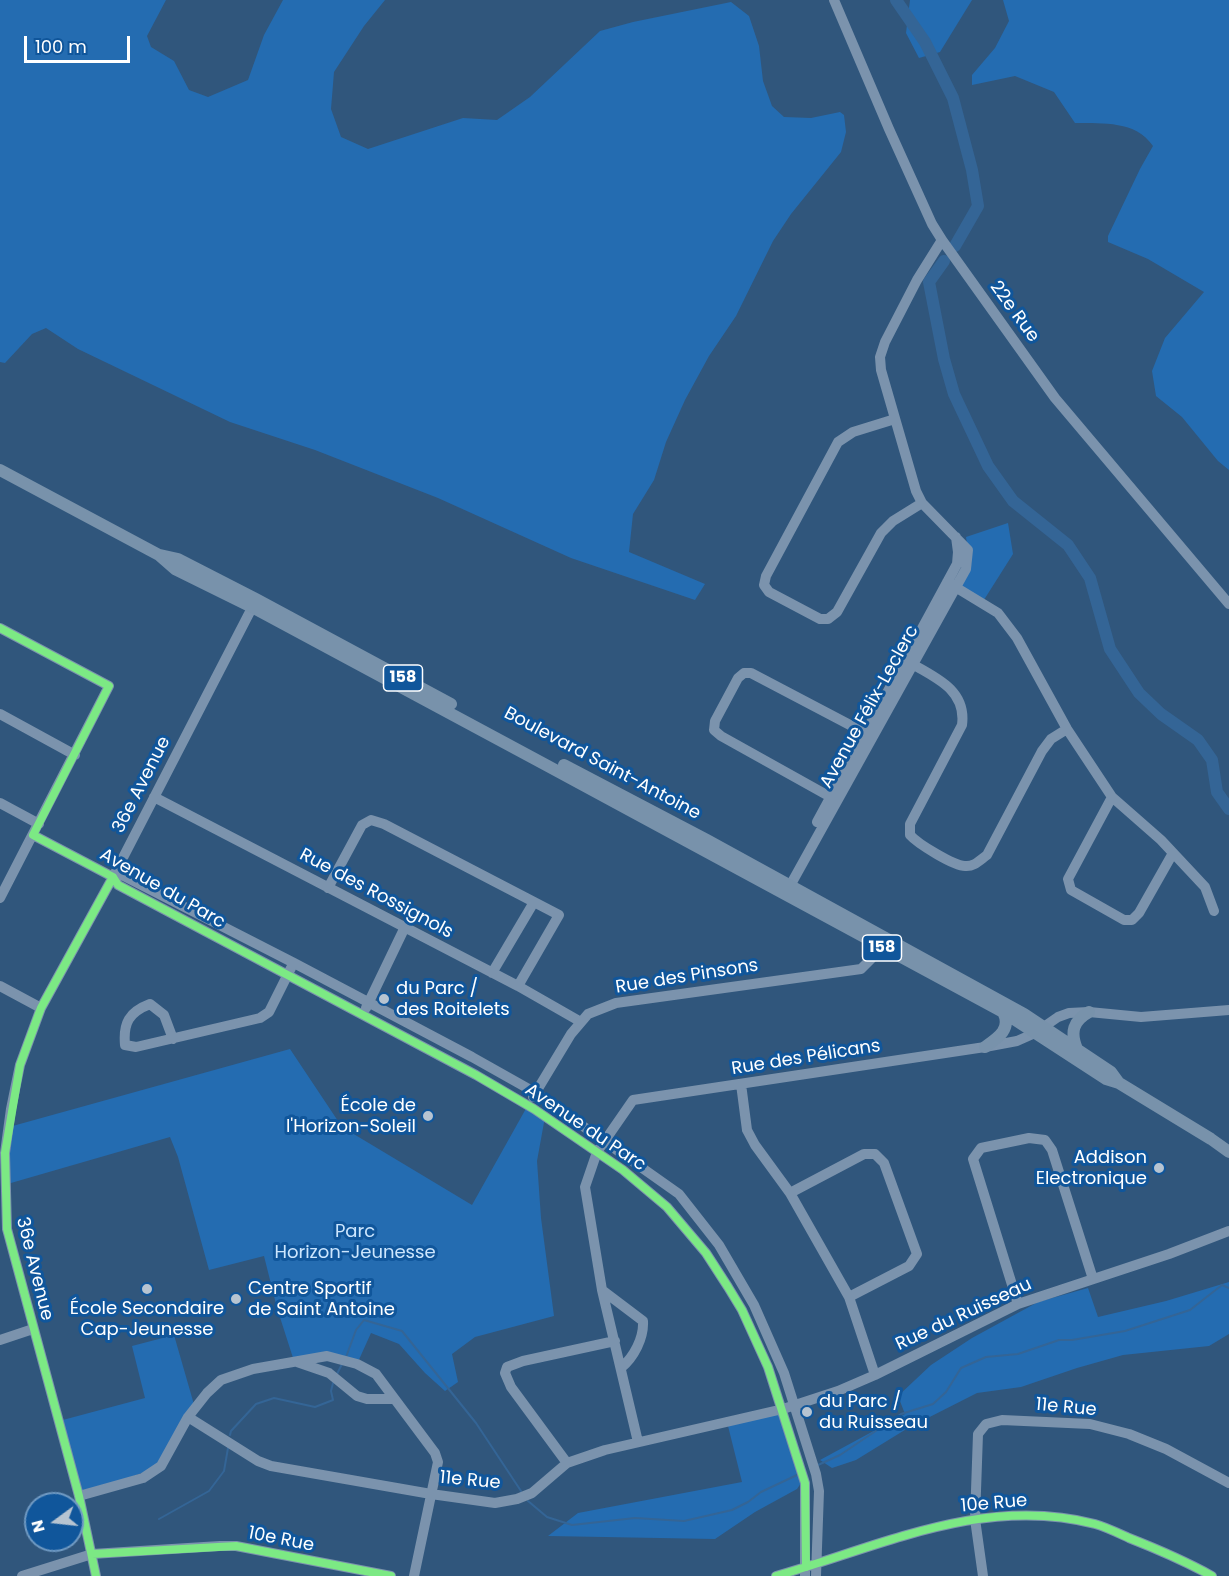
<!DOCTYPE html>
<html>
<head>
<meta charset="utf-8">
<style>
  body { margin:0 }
  #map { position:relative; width:1229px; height:1576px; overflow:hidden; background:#30567c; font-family:Poppins,sans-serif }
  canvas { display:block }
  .north { position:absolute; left:24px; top:1492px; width:60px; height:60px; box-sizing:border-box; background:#10569b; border:2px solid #709ac3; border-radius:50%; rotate:255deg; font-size:16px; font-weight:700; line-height:24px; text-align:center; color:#fff }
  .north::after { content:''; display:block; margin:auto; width:21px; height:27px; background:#b7c4d1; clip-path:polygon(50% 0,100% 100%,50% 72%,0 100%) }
  .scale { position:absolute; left:24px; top:36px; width:106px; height:27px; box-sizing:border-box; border:3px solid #fff; border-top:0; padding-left:8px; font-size:18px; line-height:21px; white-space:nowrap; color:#fff; -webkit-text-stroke:4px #10569b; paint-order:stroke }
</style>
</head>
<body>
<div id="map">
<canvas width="1229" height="1576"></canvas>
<div class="north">N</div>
<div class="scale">100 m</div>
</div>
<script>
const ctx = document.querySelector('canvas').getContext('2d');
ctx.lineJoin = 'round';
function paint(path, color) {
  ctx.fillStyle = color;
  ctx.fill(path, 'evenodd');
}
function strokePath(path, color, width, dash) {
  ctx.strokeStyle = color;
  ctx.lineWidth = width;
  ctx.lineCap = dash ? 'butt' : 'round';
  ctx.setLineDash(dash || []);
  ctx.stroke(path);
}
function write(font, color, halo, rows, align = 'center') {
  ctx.font = font + ' Poppins,sans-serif';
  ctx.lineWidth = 6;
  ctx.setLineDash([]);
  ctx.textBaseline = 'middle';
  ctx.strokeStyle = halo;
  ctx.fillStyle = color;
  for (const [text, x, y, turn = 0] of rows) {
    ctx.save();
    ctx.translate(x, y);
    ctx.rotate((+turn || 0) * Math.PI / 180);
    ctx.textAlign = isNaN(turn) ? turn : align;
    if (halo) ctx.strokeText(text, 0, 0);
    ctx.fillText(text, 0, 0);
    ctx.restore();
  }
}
paint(new Path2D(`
  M0 0H166L147 36 151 47 174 61 189 90 208 97 248 80 264 35 283 0H385L364 26 334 72 331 109 341 137 368 149 463 118 497 120 530 97 600 31 633 22 731 2 749 16 759 46 763 81 772 106 784 117 811 118 840 112 844 115 846 132 841 152 791 214 773 241 736 316 709 356 685 400 666 442 654 480 633 514 629 552 705 584 695 600 571 558 438 498 315 450 230 422 78 349 46 328 32 334 5 363 0 362Z
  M910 0H972L940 52 919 58 906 33Z
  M1003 0H1229V470L1218 461 1182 417 1156 396 1152 371 1165 338 1204 292 1148 259 1108 242V236L1140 169 1153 146C1135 120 1104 124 1075 123L1054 92 1015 76 972 85V75L995 48 1009 21Z
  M1008 523 1013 554 982 603 956 587 968 550 966 537Z
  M290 1049 342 1127 472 1205 528 1105 545 1117 537 1161 541 1218 554 1316 475 1337 452 1354 458 1382 445 1391 425 1373 399 1344 371 1333 357 1364 327 1356 294 1361 277 1308 264 1256 209 1270 178 1157 170 1137 4 1185 9 1127Z
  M1229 1282V1334L1209 1346 1123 1355 1077 1368 1021 1387 977 1393 908 1428 856 1460 832 1468 820 1460 905 1414 898 1396 931 1365 972 1338 1038 1302 1088 1288 1098 1317 1166 1301Z
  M174 1335 195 1408 161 1466 79 1496 59 1421 145 1398 132 1346Z
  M783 1409 801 1483 797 1489 755 1512 715 1539 548 1536 578 1513 742 1482 727 1422Z`), '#246cb1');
strokePath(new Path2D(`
  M346 1357 356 1330 364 1320 402 1331 476 1423 521 1491
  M337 1374 342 1364
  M230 1435 231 1431 256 1404 274 1398 315 1407 333 1400 331 1391 333 1383
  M818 1465 840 1455 901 1414 933 1404 946 1392 961 1368 986 1357 1018 1354 1059 1340H1072L1125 1331 1190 1310 1222 1285 1229 1288
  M528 1501 547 1517 572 1525 635 1518 684 1521 732 1510 748 1502 761 1492 797 1475
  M159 1519 209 1491 224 1471 228 1448`), '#346596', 2);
strokePath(new Path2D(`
  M896 0 925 42 953 98 972 170 978 206 955 246
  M944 261 929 282 944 359 954 394 988 466 1013 501 1068 545 1090 578 1110 649 1139 693 1161 714 1198 740 1212 760 1217 792 1229 809`), '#346596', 12);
strokePath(new Path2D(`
  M834 0 889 129 932 224 942 240 1055 398 1229 604
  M895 419 853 432 838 442 766 576 764 585 769 592 820 619H828L837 612 881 533 893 521 922 503
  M947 582 998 613 1017 638 1067 729 1112 797 1161 840 1205 887 1214 911
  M0 628 109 686 0 898
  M905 660C932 676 967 688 962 725L910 824V835C918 844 954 866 965 866 974 867 980 860 987 855L1042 751 1051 739 1067 729
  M0 714 75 755
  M154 797 518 986 581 1022
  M1112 797 1068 879 1071 890 1124 920H1132L1139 913 1173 853
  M834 799 721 736 714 730 715 721 738 678 744 673H751L869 735
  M0 803 39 824
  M817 822 957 564 958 552 956 537
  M33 835 113 877 118 885 476 1075 534 1109 623 1170 667 1207 706 1253 728 1287 742 1310 768 1367 805 1483V1576
  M113 877 122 875 294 963 472 1057 536 1093 679 1194 719 1245 754 1305 784 1373 816 1474 819 1491 816 1576
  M328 888 362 825 371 820 384 824 559 915 518 986
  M786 893 966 569 968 550 922 503 916 491 881 370 880 357 885 342 917 280 942 240
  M492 973 534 902
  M0 986 41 1008
  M366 1008 405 927
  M173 1039 164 1015 150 1004C129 1012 123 1023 125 1045L136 1047 260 1018 269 1012 291 968
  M741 1084 747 1130 755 1145 790 1193 849 1297 875 1375
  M533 1097 571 1034 588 1014 616 1003 861 969 871 959 882 939
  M790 1193 864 1154H875L884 1163 917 1254 909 1266 849 1297
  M602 1290 643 1321C644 1338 634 1357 621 1368
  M1018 1304 973 1159 981 1148 1029 1138 1045 1140 1052 1150 1093 1279
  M0 1340 33 1329
  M297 1362 329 1373 357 1396 367 1399H393
  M188 1417 258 1461 271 1466 431 1494 495 1503 517 1499 532 1493 567 1463 605 1450 783 1409 838 1391 875 1375 1018 1304 1169 1254 1229 1231
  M638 1442 602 1290 585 1187 597 1152 633 1100 985 1047 1017 1041 1035 1033 1058 1017 1069 1013 1089 1012 1141 1017 1229 1010
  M567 1463 511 1387 505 1373 507 1367 523 1361 615 1341
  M79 1496 143 1478 161 1466 188 1417 207 1393 221 1380 253 1369 327 1356 357 1364 376 1374 435 1453 438 1462 414 1576
  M22 1576 92 1554 220 1546H236L391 1576
  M96 1576 79 1496 7 1229 5 1153 11 1109 20 1065 41 1008 113 877 255 602
  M776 1576C881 1546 984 1495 1095 1524 1106 1527 1118 1533 1129 1538 1157 1549 1185 1561 1212 1576
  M983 1576 975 1519 978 1434 986 1424 1002 1420 1090 1424 1129 1434 1166 1449 1229 1483`), '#7b93ad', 10);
strokePath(new Path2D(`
  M0 470 159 555 175 569 252 607 546 765 1003 1012 1106 1079 1119 1083 1211 1139 1229 1152
  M160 555 178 559 256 599 451 704
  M564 765 707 840 1024 1014 1111 1072 1119 1083
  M985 1047C998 1038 1012 1029 1003 1012
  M1077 1049C1070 1032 1073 1021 1089 1012`), '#7892ab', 12);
strokePath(new Path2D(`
  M0 628 109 686 33 835 113 877 118 885 476 1075 534 1109 623 1170 667 1207 706 1253 728 1287 742 1310 768 1367 805 1483 806 1567
  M92 1554 236 1546 391 1576
  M96 1576 79 1496 7 1229 5 1153 20 1065 41 1008 113 877
  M776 1576C881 1546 984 1495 1095 1524 1106 1527 1118 1533 1129 1538 1157 1549 1185 1561 1212 1576`), '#7ce984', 8);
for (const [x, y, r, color] of [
  [384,999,6,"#b7c4d1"],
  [428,1116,6,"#b7c4d1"],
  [1159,1168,6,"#b7c4d1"],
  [147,1289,6,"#b7c4d1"],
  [236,1299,6,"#b7c4d1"],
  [807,1412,6,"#b7c4d1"]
]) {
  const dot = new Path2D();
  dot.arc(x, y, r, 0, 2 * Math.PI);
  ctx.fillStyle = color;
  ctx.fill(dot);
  strokePath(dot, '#10569b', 2);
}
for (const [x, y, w] of [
  [403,678,39],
  [882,948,39]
]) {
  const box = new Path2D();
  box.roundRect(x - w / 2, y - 13, w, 26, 4.5);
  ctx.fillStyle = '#10569b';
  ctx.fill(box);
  strokePath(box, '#fff', 1.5);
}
write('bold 16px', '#fff', null, [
  ["158",403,678],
  ["158",882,948]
]);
write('18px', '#fff', '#10569b', [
  ["22e Rue",1014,312,54],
  ["Avenue Félix-Leclerc",870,707,-61],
  ["Boulevard Saint-Antoine",602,764,28],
  ["36e Avenue",142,785,-63],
  ["Avenue du Parc",162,889,30],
  ["Rue des Rossignols",376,894,28],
  ["Rue des Pinsons",687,977,-9],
  ["Rue des Pélicans",806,1058,-9],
  ["Avenue du Parc",585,1128,34],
  ["36e Avenue",34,1269,76],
  ["Rue du Ruisseau",964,1315,-25],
  ["11e Rue",1066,1408,5],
  ["11e Rue",470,1481,5],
  ["10e Rue",994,1504,-5],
  ["10e Rue",281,1540,11]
]);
write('18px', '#fff', '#10569b', [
  ["du Parc /",396,989],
  ["des Roitelets",396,1010],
  ["École de",416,1106,"right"],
  ["l'Horizon-Soleil",416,1127,"right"],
  ["Addison",1147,1158,"right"],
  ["Electronique",1147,1179,"right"],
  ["Centre Sportif",248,1289],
  ["de Saint Antoine",248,1310],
  ["École Secondaire",147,1309,"center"],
  ["Cap-Jeunesse",147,1330,"center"],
  ["du Parc /",819,1402],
  ["du Ruisseau",819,1423]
], 'left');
write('18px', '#cce6fe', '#10569b', [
  ["Parc",355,1232],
  ["Horizon-Jeunesse",355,1253]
]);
</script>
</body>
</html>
